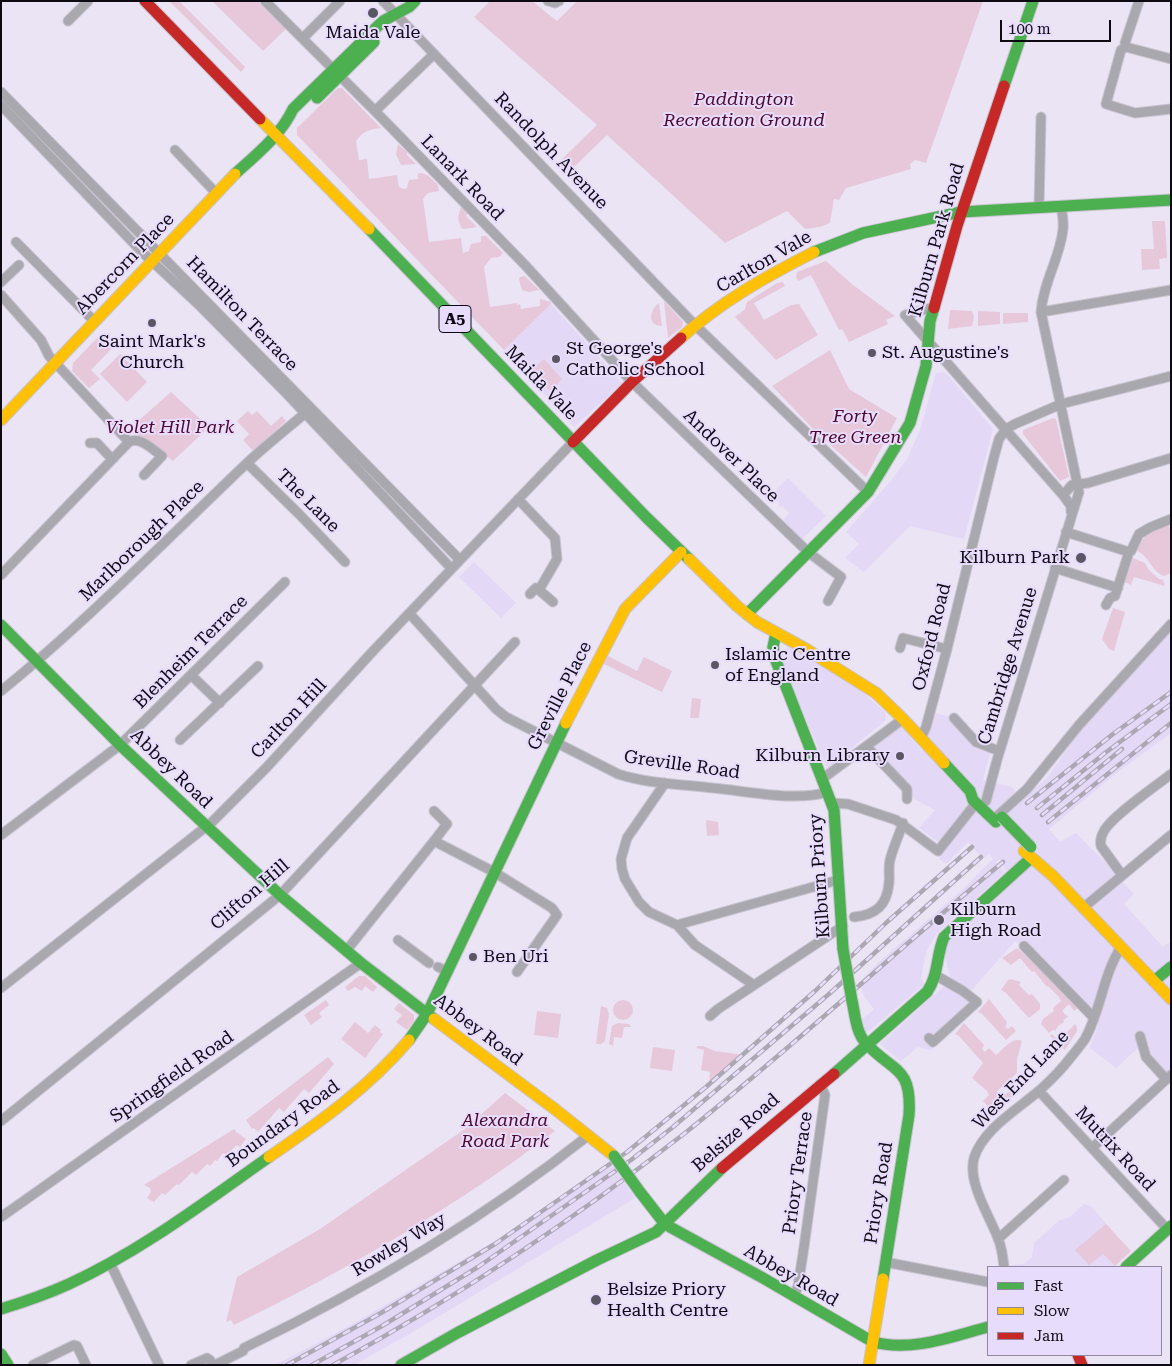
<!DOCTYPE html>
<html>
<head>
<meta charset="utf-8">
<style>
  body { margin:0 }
  #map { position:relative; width:1172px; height:1366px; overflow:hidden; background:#eae4f5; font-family:"Roboto Serif",serif }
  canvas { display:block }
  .frame { position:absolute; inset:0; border:2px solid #0e0a14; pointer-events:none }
  .legend { position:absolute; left:987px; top:1266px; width:175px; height:90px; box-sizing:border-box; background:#e8dcfd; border:1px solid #9188a0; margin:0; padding:6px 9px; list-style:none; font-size:15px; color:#0e0a14 }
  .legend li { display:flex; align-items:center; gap:10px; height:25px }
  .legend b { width:25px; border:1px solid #9188a0 }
  .scale { position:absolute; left:1000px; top:20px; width:111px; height:22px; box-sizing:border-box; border:2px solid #0e0a14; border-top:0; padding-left:6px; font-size:15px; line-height:18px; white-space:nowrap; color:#0e0a14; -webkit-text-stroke:4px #e8dcfd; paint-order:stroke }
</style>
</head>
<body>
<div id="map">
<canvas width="1172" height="1366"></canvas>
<div class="frame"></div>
<ul class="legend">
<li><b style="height:6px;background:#4caf50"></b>Fast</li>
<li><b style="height:6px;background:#ffc107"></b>Slow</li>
<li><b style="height:6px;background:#c62828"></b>Jam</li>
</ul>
<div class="scale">100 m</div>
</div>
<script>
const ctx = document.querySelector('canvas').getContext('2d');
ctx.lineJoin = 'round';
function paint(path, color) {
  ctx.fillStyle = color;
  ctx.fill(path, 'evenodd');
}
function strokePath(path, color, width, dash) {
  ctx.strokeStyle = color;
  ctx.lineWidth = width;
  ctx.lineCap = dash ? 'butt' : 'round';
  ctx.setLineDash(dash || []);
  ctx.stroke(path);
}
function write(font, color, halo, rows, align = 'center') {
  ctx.font = font + ' "Roboto Serif",serif';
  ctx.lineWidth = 4;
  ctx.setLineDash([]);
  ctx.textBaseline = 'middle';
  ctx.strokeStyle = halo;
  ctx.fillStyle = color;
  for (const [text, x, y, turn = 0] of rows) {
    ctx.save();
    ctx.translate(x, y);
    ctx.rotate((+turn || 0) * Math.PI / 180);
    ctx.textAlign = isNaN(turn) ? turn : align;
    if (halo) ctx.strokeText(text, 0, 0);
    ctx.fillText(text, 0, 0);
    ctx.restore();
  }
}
paint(new Path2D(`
  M551 304 622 383 574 427 504 350Z
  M943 372 948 375 993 429 964 539 910 526 864 572 845 558 859 544 846 532 890 482 907 459 920 430 936 373Z
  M788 478 826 516 802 539 783 520 789 513 782 506 780 507 778 505 779 503 771 495Z
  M474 562 516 603 501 618 459 577Z
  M1171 626V733L1118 772 1049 829 1060 842 1076 833 1109 866 1134 894 1124 904 1163 947 1171 941V1077L1165 1071 1162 1073 1138 1048 1116 1068 1090 1048 1098 1025 1015 941 970 992 981 1002 931 1050 918 1047 901 1061 880 1044 951 980 946 962 945 946 946 940 1010 880 1000 859 996 862 1005 872 937 933 927 950 923 966 921 979 924 984 868 1032H865L861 1020 874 1009 864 996 859 983 878 963 961 891 993 859 989 854 983 859 968 842 946 864 939 859 947 848 919 828 935 810 916 800 871 749 900 725 923 752 933 713 952 717 991 749 983 780 1012 787 1021 800 1048 777 1090 716Z
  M788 647 821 663 851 682 886 713 885 721 827 768 778 656Z
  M610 1162 635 1198 411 1333 354 1365H275L353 1324 491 1243 536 1215Z
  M1084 1204 1091 1206 1119 1239 1103 1254 1115 1266 1114 1267H1011V1265L1024 1264 1032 1257 1034 1243 1060 1220 1070 1217Z`), '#e3d8f6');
paint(new Path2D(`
  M169 1H179L245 67 241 72Z
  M212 1H257L286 29 263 51Z
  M490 1H532L557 21 577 1H983L926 163 915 160 910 164 911 169 846 188 839 200 834 199 830 223C822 227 814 228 805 229L787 211 725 243 607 135 572 169 562 159 597 125 474 17Z
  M338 88H342L381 128C370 129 363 131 356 141L359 160 367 159 369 179 397 175 399 187 404 189 407 188 409 180 418 179V173C427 172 433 180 438 185L439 191 428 193 423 199 429 242 461 238 463 253 469 251 471 244 481 242V236H486L503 253 499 257 491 258 484 267 490 307 517 303V305L520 304 521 309 540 306V299L551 302V304L504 350 297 135V128Z
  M398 144 407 152V155L416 164 401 165 396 154Z
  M461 206 468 212 466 216 477 227 465 229 461 228 458 218Z
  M1152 221H1165L1167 258 1159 259 1160 269 1142 270 1141 249H1154Z
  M826 261 853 285 895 316 886 320 888 324 849 342 842 329 839 330 811 275 798 281 796 277 797 272Z
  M525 276 539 290 529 292 522 290 519 279 520 277Z
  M783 282 785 286 754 303 764 320 791 305 799 304 818 335 776 360 735 317 745 309 747 302 777 283Z
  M664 301 683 322 682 327 668 338Z
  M659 303 662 326C647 326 649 310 659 303Z
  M950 310 972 311 974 317 972 326 948 329Z
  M978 311 1000 312V324L978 326Z
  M1003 313H1028V322L1003 324Z
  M101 334 113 347 91 370 100 379 89 388 72 371 73 363Z
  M830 350 849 389 897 418 866 477 817 433 772 386Z
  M120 354 147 382 127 402 100 374Z
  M544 359 562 379 550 391 531 371Z
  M171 392 209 427 173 461 128 430Z
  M248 411 252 415 257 411 271 426 282 416 286 421 253 451 243 440 249 434 237 421Z
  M1053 418 1056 419 1069 477 1060 481 1023 434V430Z
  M1167 524 1168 527 1171 526V573L1164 576C1152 572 1149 556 1137 551 1144 533 1151 532 1167 524Z
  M1133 558 1145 563 1149 570 1159 579 1163 580 1165 586 1134 577 1131 585 1125 582Z
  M1113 608 1125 612 1114 651 1109 649 1102 639Z
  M608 656 637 671 644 657 672 671 662 692 604 664Z
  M692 698 701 699 699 718H690Z
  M706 820 718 822 719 835 707 836Z
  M1017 948 1080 1003 1079 1007 1074 1011 1069 1004 1062 1011 1068 1017 1063 1020 1064 1022 1060 1025H1059L1055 1031 1053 1030 1049 1033 1041 1024 1043 1019 1054 1011 1053 1008 1061 1001 1059 997 1048 986 1047 987 1034 971 1032 972 1020 958 1011 965 1002 958Z
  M359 976H365L377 987 373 992 365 986 362 991 355 987 348 991 345 987Z
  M1011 979 1021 982 1019 985 1029 995 1032 994 1040 1004V1009L1029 1018 1005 992 1001 990 1008 980Z
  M989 999 1007 1022 1005 1027 1008 1029 1012 1026 1016 1031 1006 1040 982 1014 978 1012Z
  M326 1000 329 1005 319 1013 322 1017 311 1025 304 1015Z
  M613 1010a10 10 0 1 1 20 0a10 10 0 1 1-20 0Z
  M399 1003 414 1015V1021L407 1030 396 1022 402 1015 394 1009Z
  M601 1006 607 1008 609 1014 605 1041 601 1044H596Z
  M537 1011 561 1014 558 1038 534 1035Z
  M355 1022 368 1033 375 1025 381 1030 380 1032 383 1034 365 1058 341 1039Z
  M618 1023 629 1024 631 1027H624L622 1038 614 1037 613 1046 609 1044 612 1026Z
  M964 1023 984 1045 982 1049 985 1052 989 1048 996 1055C1004 1049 1012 1036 1022 1041L1017 1059V1073L997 1091 1002 1098 1016 1085 1020 1089 994 1113 983 1101 989 1095 987 1091 972 1078 983 1063 959 1036 955 1034Z
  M1075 1024 1077 1027V1031L1065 1050 1050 1036 1052 1034 1057 1039 1060 1037 1061 1038Z
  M698 1046H703L715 1051 738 1054 740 1057 709 1086 710 1072 701 1070 704 1050 696 1048Z
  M653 1047 675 1050 672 1071 650 1068Z
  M328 1057 334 1064 309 1093 304 1089 284 1112 279 1108 258 1132 254 1128 252 1129 246 1120Z
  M505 1093 555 1131C456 1207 346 1270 234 1325L231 1320 226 1322 237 1277 320 1229 465 1129Z
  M234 1129 236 1132 246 1139 240 1147 237 1145 226 1155 223 1153 217 1161 215 1160 210 1166 207 1164 196 1175 192 1172 179 1185 177 1184 165 1195 162 1193 154 1202 147 1198 151 1192 150 1188 144 1185Z
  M1106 1224 1131 1251 1115 1266 1103 1254 1089 1265 1075 1250Z`), '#e6c8da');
const street = new Path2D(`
  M265 1 375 111 525 265 632 382 808 552 841 577 828 601
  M383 1 695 325 868 492
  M548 1 555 3 559 1
  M1139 1 1125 43 1126 47 1121 50 1106 104 1135 113 1171 109
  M68 21 88 1
  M303 38 340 1
  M1126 47 1171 59
  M1 92 460 560
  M1 105 143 253 199 305 285 392 451 568
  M375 111 434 54
  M175 150 216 193
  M1039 207 1041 117
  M16 242 94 321
  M1 282 19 265
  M1 295 41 340 49 356 129 442
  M934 307 905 315 1063 495 1071 506V512
  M1041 312 1171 290
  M90 443H97L112 459
  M247 463 299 514 345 562
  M1063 495 1072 485 1088 483 1171 458
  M518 499 555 538 557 559 539 590 536 588 530 594
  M1066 532 1129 552 1115 596 1110 598 1106 605
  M1129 552 1131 551 1139 534 1151 527 1171 519
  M1055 568 1118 588
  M1 575 129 442C140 436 153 450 162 456L144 475
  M539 590 553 602
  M410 614 496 709 506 717 618 774C648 784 682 784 713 788 747 791 795 802 827 792
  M900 648 903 638 947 649
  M191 675 220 703
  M1 691C87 621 165 541 246 464 266 445 288 428 309 410
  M954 718 976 742 999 751
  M921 738 926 727 947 649 994 457 999 439 1006 429 1015 424 1061 404 1171 376
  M180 740 258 666
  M867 747 907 789V799
  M822 779 903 719
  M665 783 627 838 621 859 622 869 625 879 639 902 649 912 677 925 695 945 754 985
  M986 801 997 760 1079 492 1041 312C1043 283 1060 258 1063 229 1064 222 1062 213 1061 206
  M832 803 848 804 896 820 938 851 976 803
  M434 811 447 824 434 841 494 872 552 908 557 915 517 972
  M995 818 1027 789 1079 725 1171 624
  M1 835 120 745 285 582
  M1122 875 1101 846C1100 841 1101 836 1104 831 1112 816 1156 786 1171 774
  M1083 908 1171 835
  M854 917C876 915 887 905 889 883 890 876 888 868 890 860 893 848 899 835 903 823
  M677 925 838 880
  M398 940 429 963
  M1024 946 1094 1018
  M346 951 434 841
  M438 967 447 971
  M1 988 212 822 267 767 374 650 573 442
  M710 1016 718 1009 843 926
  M1140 1036 1146 1057 1166 1079
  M929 1038 933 1042 977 1002 963 991 937 976
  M1039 1091 1167 1229
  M1 1121 280 895 515 642
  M1092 1148 1171 1075
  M1 1217 361 963
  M998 1239 1064 1180
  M885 1262 988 1282
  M110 1263 159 1365
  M1004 1267C1003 1258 1002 1249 999 1241 991 1218 967 1183 974 1158 983 1129 1018 1109 1040 1090 1051 1080 1062 1069 1071 1057 1076 1051 1081 1045 1085 1039 1101 1010 1103 975 1121 947
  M794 1297 798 1286 804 1247 825 1095 820 1084
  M33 1365 74 1345 77 1346 86 1365
  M191 1365 207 1358 210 1360 212 1365
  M215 1365 243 1351 244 1348C366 1289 483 1219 589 1135`);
const fast = new Path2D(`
  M1004 86 1033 1
  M317 98 374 42
  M235 174C256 155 281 135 293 109L383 21 409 7 415 1
  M369 229 646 517 689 559
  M814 252 863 233 961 212 1171 200
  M747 614 868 492 910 423 926 366 930 321 934 308
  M1 625 120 745 280 895 361 963 434 1019
  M776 633 773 647 776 661 834 810 843 949
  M944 763 970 791 973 800 996 822
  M1154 981 1171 967
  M852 1001C855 1014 856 1032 865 1042 892 1073 912 1064 909 1115L883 1279
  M409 1040 427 1014 566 723
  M834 1074 927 992C939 975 936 955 944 937L1031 858
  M640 1192 661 1219 670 1227 763 1278 873 1342C912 1352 950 1337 988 1327
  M1126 1267 1171 1226
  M1 1309C24 1302 47 1294 69 1284 141 1251 205 1202 269 1157
  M1 1354 8 1365
  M401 1365 457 1333 597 1260 656 1232 722 1168`);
const slow = new Path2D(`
  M260 119 369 229
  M681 338C720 302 767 276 814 252
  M1 420 235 174
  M689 559 737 606 757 622 806 649 876 693 903 719 944 763
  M566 723 625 609 681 552
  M1024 851 1053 876 1171 999
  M434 1019 556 1110 614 1156
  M269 1157C320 1122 369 1087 409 1040
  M869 1365 883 1279`);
const jam = new Path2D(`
  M145 1 260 119
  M934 308 957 226 1004 86
  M573 442 632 382 681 338
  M722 1168 834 1074
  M1078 1355 1082 1365`);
strokePath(street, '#c8c3cf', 11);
strokePath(fast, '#c8c3cf', 13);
strokePath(slow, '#c8c3cf', 13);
strokePath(jam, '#c8c3cf', 13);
strokePath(street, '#a9a8af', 9);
strokePath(fast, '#4caf50', 11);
strokePath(slow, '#ffc107', 11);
strokePath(jam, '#c62828', 11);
const rail = new Path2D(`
  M1027 803 1113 734 1171 692
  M1037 808 1105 753 1171 704
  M1042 815 1122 749
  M1048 822 1171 723
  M287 1365 381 1313 495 1244 627 1152 706 1087 815 991 887 922 972 847
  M312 1365 382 1326 478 1267 631 1160 673 1127 829 994 981 857
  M333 1365C456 1298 575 1219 685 1133 794 1046 896 951 1003 862`);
strokePath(rail, '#aba8b3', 4.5);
strokePath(rail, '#e8dcfd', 2.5, [8]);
const fastBridge = new Path2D(`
  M1002 817 1031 847
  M843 949 852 1001
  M614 1156 640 1192`);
strokePath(fastBridge, '#c8c3cf', 13, []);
strokePath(fastBridge, '#4caf50', 11);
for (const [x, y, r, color] of [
  [373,13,6,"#5b5663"],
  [152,323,5,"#5b5663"],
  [872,353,5,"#5b5663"],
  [556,359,5,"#5b5663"],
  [1081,558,6,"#5b5663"],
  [715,665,5,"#5b5663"],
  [900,756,5,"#5b5663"],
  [939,920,6,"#5b5663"],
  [473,957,5,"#5b5663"],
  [596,1300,6,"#5b5663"]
]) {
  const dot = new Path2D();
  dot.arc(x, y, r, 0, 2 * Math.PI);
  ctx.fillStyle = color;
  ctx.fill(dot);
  strokePath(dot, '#e8dcfd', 2);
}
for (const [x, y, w] of [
  [455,319,32]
]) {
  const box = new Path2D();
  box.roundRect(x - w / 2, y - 13.5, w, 27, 4);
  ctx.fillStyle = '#e8dcfd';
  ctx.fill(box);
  strokePath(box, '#0e0a14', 1);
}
write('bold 16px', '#0e0a14', null, [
  ["A5",455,319]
]);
write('18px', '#0e0a14', '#e8dcfd', [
  ["Maida Vale",373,33,"center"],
  ["Saint Mark's",152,342,"center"],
  ["Church",152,363,"center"],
  ["St George's",566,349],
  ["Catholic School",566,370],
  ["St. Augustine's",882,353],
  ["Kilburn Park",1070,558,"right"],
  ["Islamic Centre",725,655],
  ["of England",725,676],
  ["Kilburn Library",890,756,"right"],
  ["Kilburn",950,910],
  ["High Road",950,931],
  ["Ben Uri",483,957],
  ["Belsize Priory",607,1290],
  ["Health Centre",607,1311]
], 'left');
write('italic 18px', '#4c082c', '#e8dcfd', [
  ["Paddington",744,100],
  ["Recreation Ground",744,121],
  ["Forty",855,417],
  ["Tree Green",855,438],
  ["Violet Hill Park",170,428],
  ["Alexandra",505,1121],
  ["Road Park",505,1142]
]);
write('18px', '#0e0a14', '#e8dcfd', [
  ["Randolph Avenue",551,151,46],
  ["Lanark Road",462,178,46],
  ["Kilburn Park Road",937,240,-74],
  ["Carlton Vale",764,262,-30],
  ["Abercorn Place",125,264,-46],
  ["Hamilton Terrace",242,314,46],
  ["Maida Vale",541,383,46],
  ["Andover Place",731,456,44],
  ["The Lane",308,501,45],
  ["Marlborough Place",142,541,-44],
  ["Oxford Road",932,637,-76],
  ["Blenheim Terrace",191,652,-45],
  ["Cambridge Avenue",1008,666,-73],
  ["Greville Place",560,696,-63],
  ["Carlton Hill",289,719,-47],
  ["Greville Road",682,765,8],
  ["Abbey Road",171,769,44],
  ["Kilburn Priory",820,876,-94],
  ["Clifton Hill",250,895,-41],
  ["Abbey Road",478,1030,37],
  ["Springfield Road",172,1077,-35],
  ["West End Lane",1021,1080,-46],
  ["Boundary Road",283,1124,-36],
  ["Belsize Road",736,1133,-41],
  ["Mutrix Road",1115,1149,47],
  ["Priory Terrace",798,1173,-82],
  ["Priory Road",879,1193,-81],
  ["Rowley Way",399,1245,-31],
  ["Abbey Road",791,1276,30]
]);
</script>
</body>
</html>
